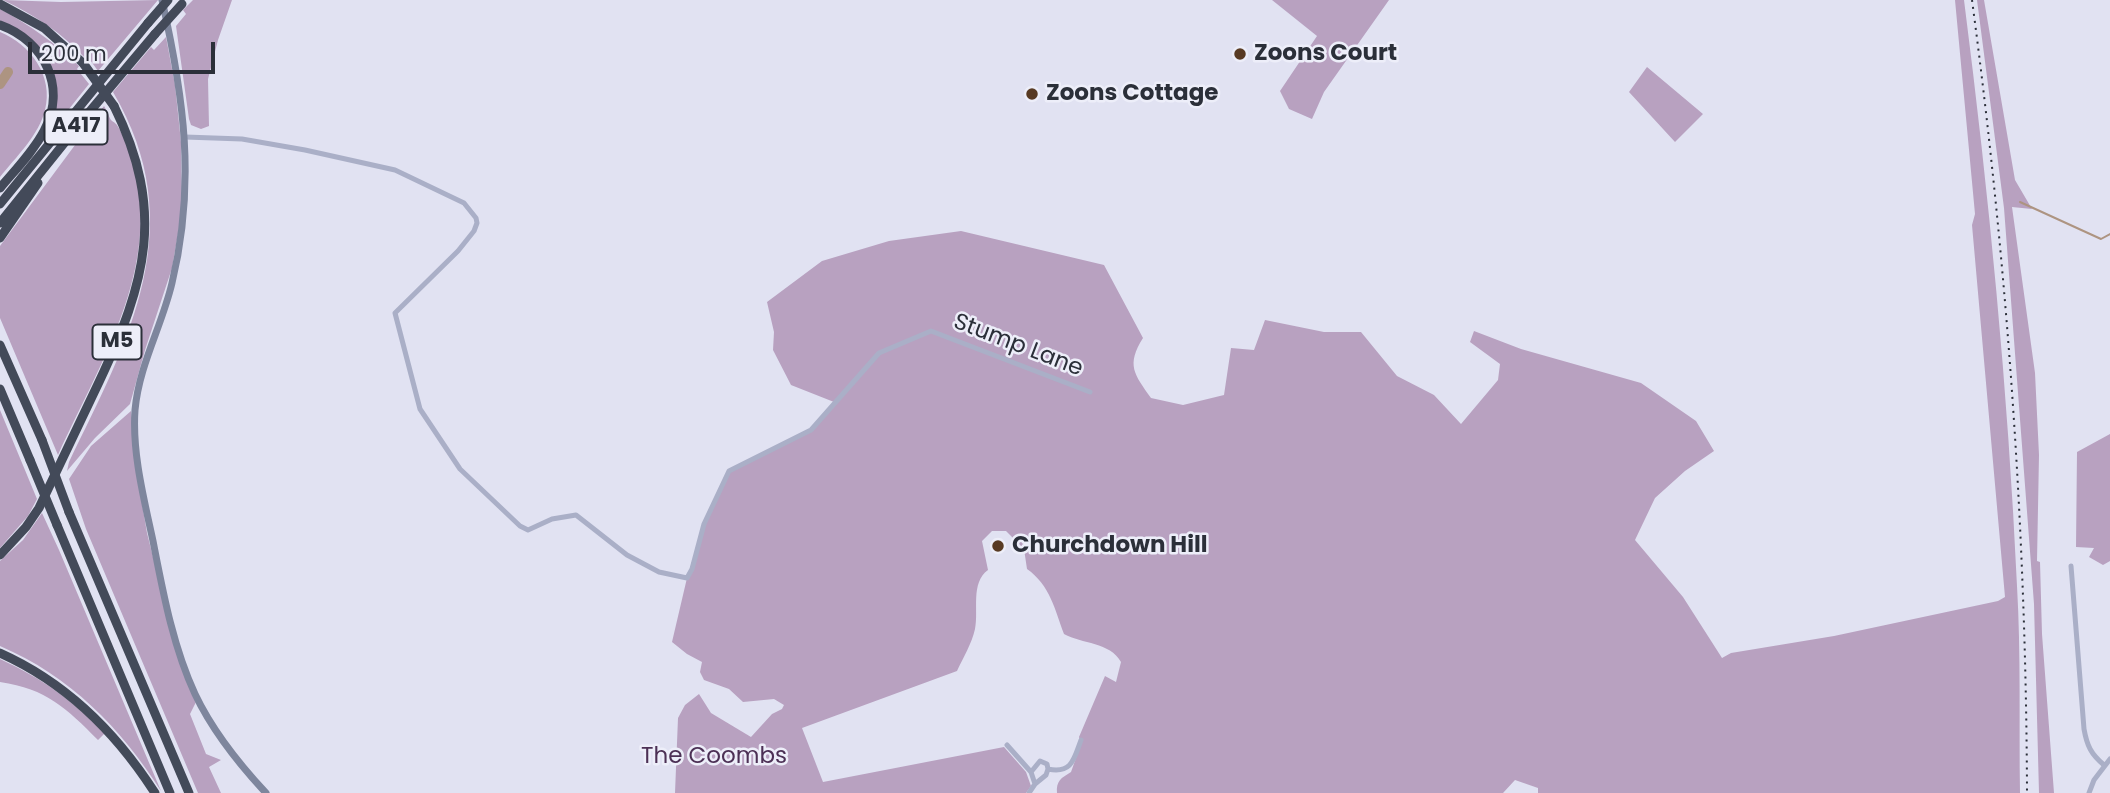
<!DOCTYPE html>
<html>
<head>
<meta charset="utf-8">
<style>
  body { margin:0 }
  #map { position:relative; width:2110px; height:793px; overflow:hidden; background:#e1e2f2; font-family:Poppins,sans-serif }
  canvas { display:block }
  .scale { position:absolute; left:28px; top:42px; width:187px; height:32px; box-sizing:border-box; border:4px solid #2b2f39; border-top:0; padding-left:9px; font-size:21px; line-height:24px; white-space:nowrap; color:#2b2f39; -webkit-text-stroke:5px #edeef9; paint-order:stroke }
</style>
</head>
<body>
<div id="map">
<canvas width="2110" height="793"></canvas>
<div class="scale">200 m</div>
</div>
<script>
const ctx = document.querySelector('canvas').getContext('2d');
ctx.lineJoin = 'round';
function paint(path, color) {
  ctx.fillStyle = color;
  ctx.fill(path, 'evenodd');
}
function strokePath(path, color, width, dash) {
  ctx.strokeStyle = color;
  ctx.lineWidth = width;
  ctx.lineCap = dash ? 'butt' : 'round';
  ctx.setLineDash(dash || []);
  ctx.stroke(path);
}
function write(font, color, halo, rows, align = 'center') {
  ctx.font = font + ' Poppins,sans-serif';
  ctx.lineWidth = 5;
  ctx.setLineDash([]);
  ctx.textBaseline = 'middle';
  ctx.strokeStyle = halo;
  ctx.fillStyle = color;
  for (const [text, x, y, turn = 0] of rows) {
    ctx.save();
    ctx.translate(x, y);
    ctx.rotate((+turn || 0) * Math.PI / 180);
    ctx.textAlign = isNaN(turn) ? turn : align;
    if (halo) ctx.strokeText(text, 0, 0);
    ctx.fillText(text, 0, 0);
    ctx.restore();
  }
}
paint(new Path2D(`
  M3 0 61 2 158 0 98 71 88 57 86 59C62 33 35 15 3 0Z
  M193 0H232L218 40 208 79 209 126 201 129 191 125 189 119 176 26 186 14 183 10Z
  M1272 0H1389L1324 92 1312 119 1289 109 1280 91 1317 36Z
  M1955 0H1964C1989 195 2008 390 2017 586 2021 655 2019 724 2020 793H1538V788L1515 780 1503 793H1057C1056 781 1061 778 1071 772L1081 744 1079 737 1105 676 1116 682 1121 662C1110 642 1082 644 1064 634 1055 610 1050 585 1027 569L1024 549 1006 531H992L982 541 988 570C970 583 979 611 975 629 972 643 963 658 957 671L802 728 823 782 1004 747 1026 772 1031 786 1026 793H675L678 718 685 705 699 694 711 713 751 737 772 714 782 709 784 705 774 699 743 702 729 689 704 680 700 672 702 662 687 654 672 642 687 578 704 524 729 471 811 430 834 402 791 385 773 350 774 332 767 302 822 261 889 241 961 231 1104 265 1143 338C1126 365 1134 374 1151 398L1183 405 1224 395 1231 348 1254 350 1265 320 1324 332H1361L1397 376 1434 395 1461 424 1498 380 1500 364 1470 342 1474 331 1521 349 1641 383 1696 421 1714 451 1685 471 1655 498 1635 540 1683 597 1722 658 1731 653 1834 636 1998 601 2005 597 1972 225 1975 214Z
  M1977 0H1984L2015 180 2032 209 2012 207 2035 373 2039 455 2037 561 2040 562 2042 634 2054 793H2039L2034 604 2004 208Z
  M0 9C30 25 55 43 79 66L77 69 89 84 0 195 41 141 55 103 35 43 18 30 0 22Z
  M0 32C30 44 54 76 45 110 39 135 16 157 0 177Z
  M166 37 175 85 181 142 182 211 172 268 145 350 130 404 95 438 67 471 69 462C129 339 192 226 113 92L151 47 154 50Z
  M1647 67 1703 114 1675 142 1629 92Z
  M104 106C106 109 109 117 111 120 114 123 116 122 120 130 176 246 105 352 58 455L0 318V246Z
  M0 410 37 499 28 516 0 548Z
  M131 411 136 468 147 533 159 581 196 702 190 714 206 754 221 760 209 767 221 793H198L86 529 69 479 91 446Z
  M2110 434V561L2103 565 2089 557 2094 548 2076 547 2077 452Z
  M42 513 59 550 161 791C121 728 70 676 0 646V561L23 540Z
  M0 659C45 680 70 699 105 733L98 740C66 708 47 689 0 682Z`), '#b8a1c0');
strokePath(new Path2D(`
  M2020 202 2101 239 2110 234`), '#ad9481', 2);
strokePath(new Path2D(`
  M0 84 8 72`), '#ad9481', 10);
strokePath(new Path2D(`
  M185 137 242 139 305 150 395 170 464 203 476 218 477 223 474 231 458 251 395 313 420 409 460 469 520 526 528 530 552 519 576 515 627 555 659 572 687 578 692 569 704 524 729 471 811 430 879 353 931 331 1090 392
  M2071 566 2084 729C2087 746 2091 754 2104 765
  M1007 745 1031 772 1035 784 1029 793
  M1031 772 1040 761 1047 764 1048 769C1072 774 1074 759 1081 740
  M1035 784 1046 775 1048 769
  M2089 793 2094 780 2110 759`), '#aaafc7', 5);
strokePath(new Path2D(`
  M162 0C184 97 196 184 172 283 162 326 139 365 135 410 132 453 144 499 153 541 163 592 173 647 195 694 212 730 239 764 266 793`), '#7e869d', 7);
strokePath(new Path2D(`
  M0 4 44 28 83 63
  M0 25C45 41 67 88 44 131 33 152 15 170 0 188
  M0 204 148 23
  M0 223 86 116 155 34
  M0 238 38 183
  M0 345 42 440
  M0 389 30 460
  M69 512 189 793
  M57 525 170 793
  M0 555 26 527 39 508C59 466 79 424 99 382 146 282 166 211 114 106
  M0 653C67 683 116 732 155 793`), '#434a59', 9);
strokePath(new Path2D(`
  M1972 0C2007 263 2026 527 2027 793`), '#2b2f39', 2, [2, 5]);
strokePath(new Path2D(`
  M148 23 168 0
  M155 34 182 4
  M83 63 114 106
  M42 440 69 512
  M30 460 57 525`), '#434a59', 9);
for (const [x, y, r, color] of [
  [1240,54,7,"#583a23"],
  [1032,94,7,"#583a23"],
  [998,546,7,"#583a23"]
]) {
  const dot = new Path2D();
  dot.arc(x, y, r, 0, 2 * Math.PI);
  ctx.fillStyle = color;
  ctx.fill(dot);
  strokePath(dot, '#edeef9', 2.5);
}
for (const [x, y, w] of [
  [76,127,63],
  [117,342,49]
]) {
  const box = new Path2D();
  box.roundRect(x - w / 2, y - 17.5, w, 35, 5);
  ctx.fillStyle = '#edeef9';
  ctx.fill(box);
  strokePath(box, '#2b2f39', 2);
}
write('bold 21px', '#2b2f39', null, [
  ["A417",76,127],
  ["M5",117,342]
]);
write('bold 23px', '#2b2f39', '#edeef9', [
  ["Zoons Court",1254,54],
  ["Zoons Cottage",1046,94],
  ["Churchdown Hill",1012,546]
], 'left');
write('23px', '#2b2f39', '#edeef9', [
  ["Stump Lane",1018,346,21]
]);
write('23px', '#4c3055', '#edeef9', [
  ["The Coombs",714,757]
]);
</script>
</body>
</html>
